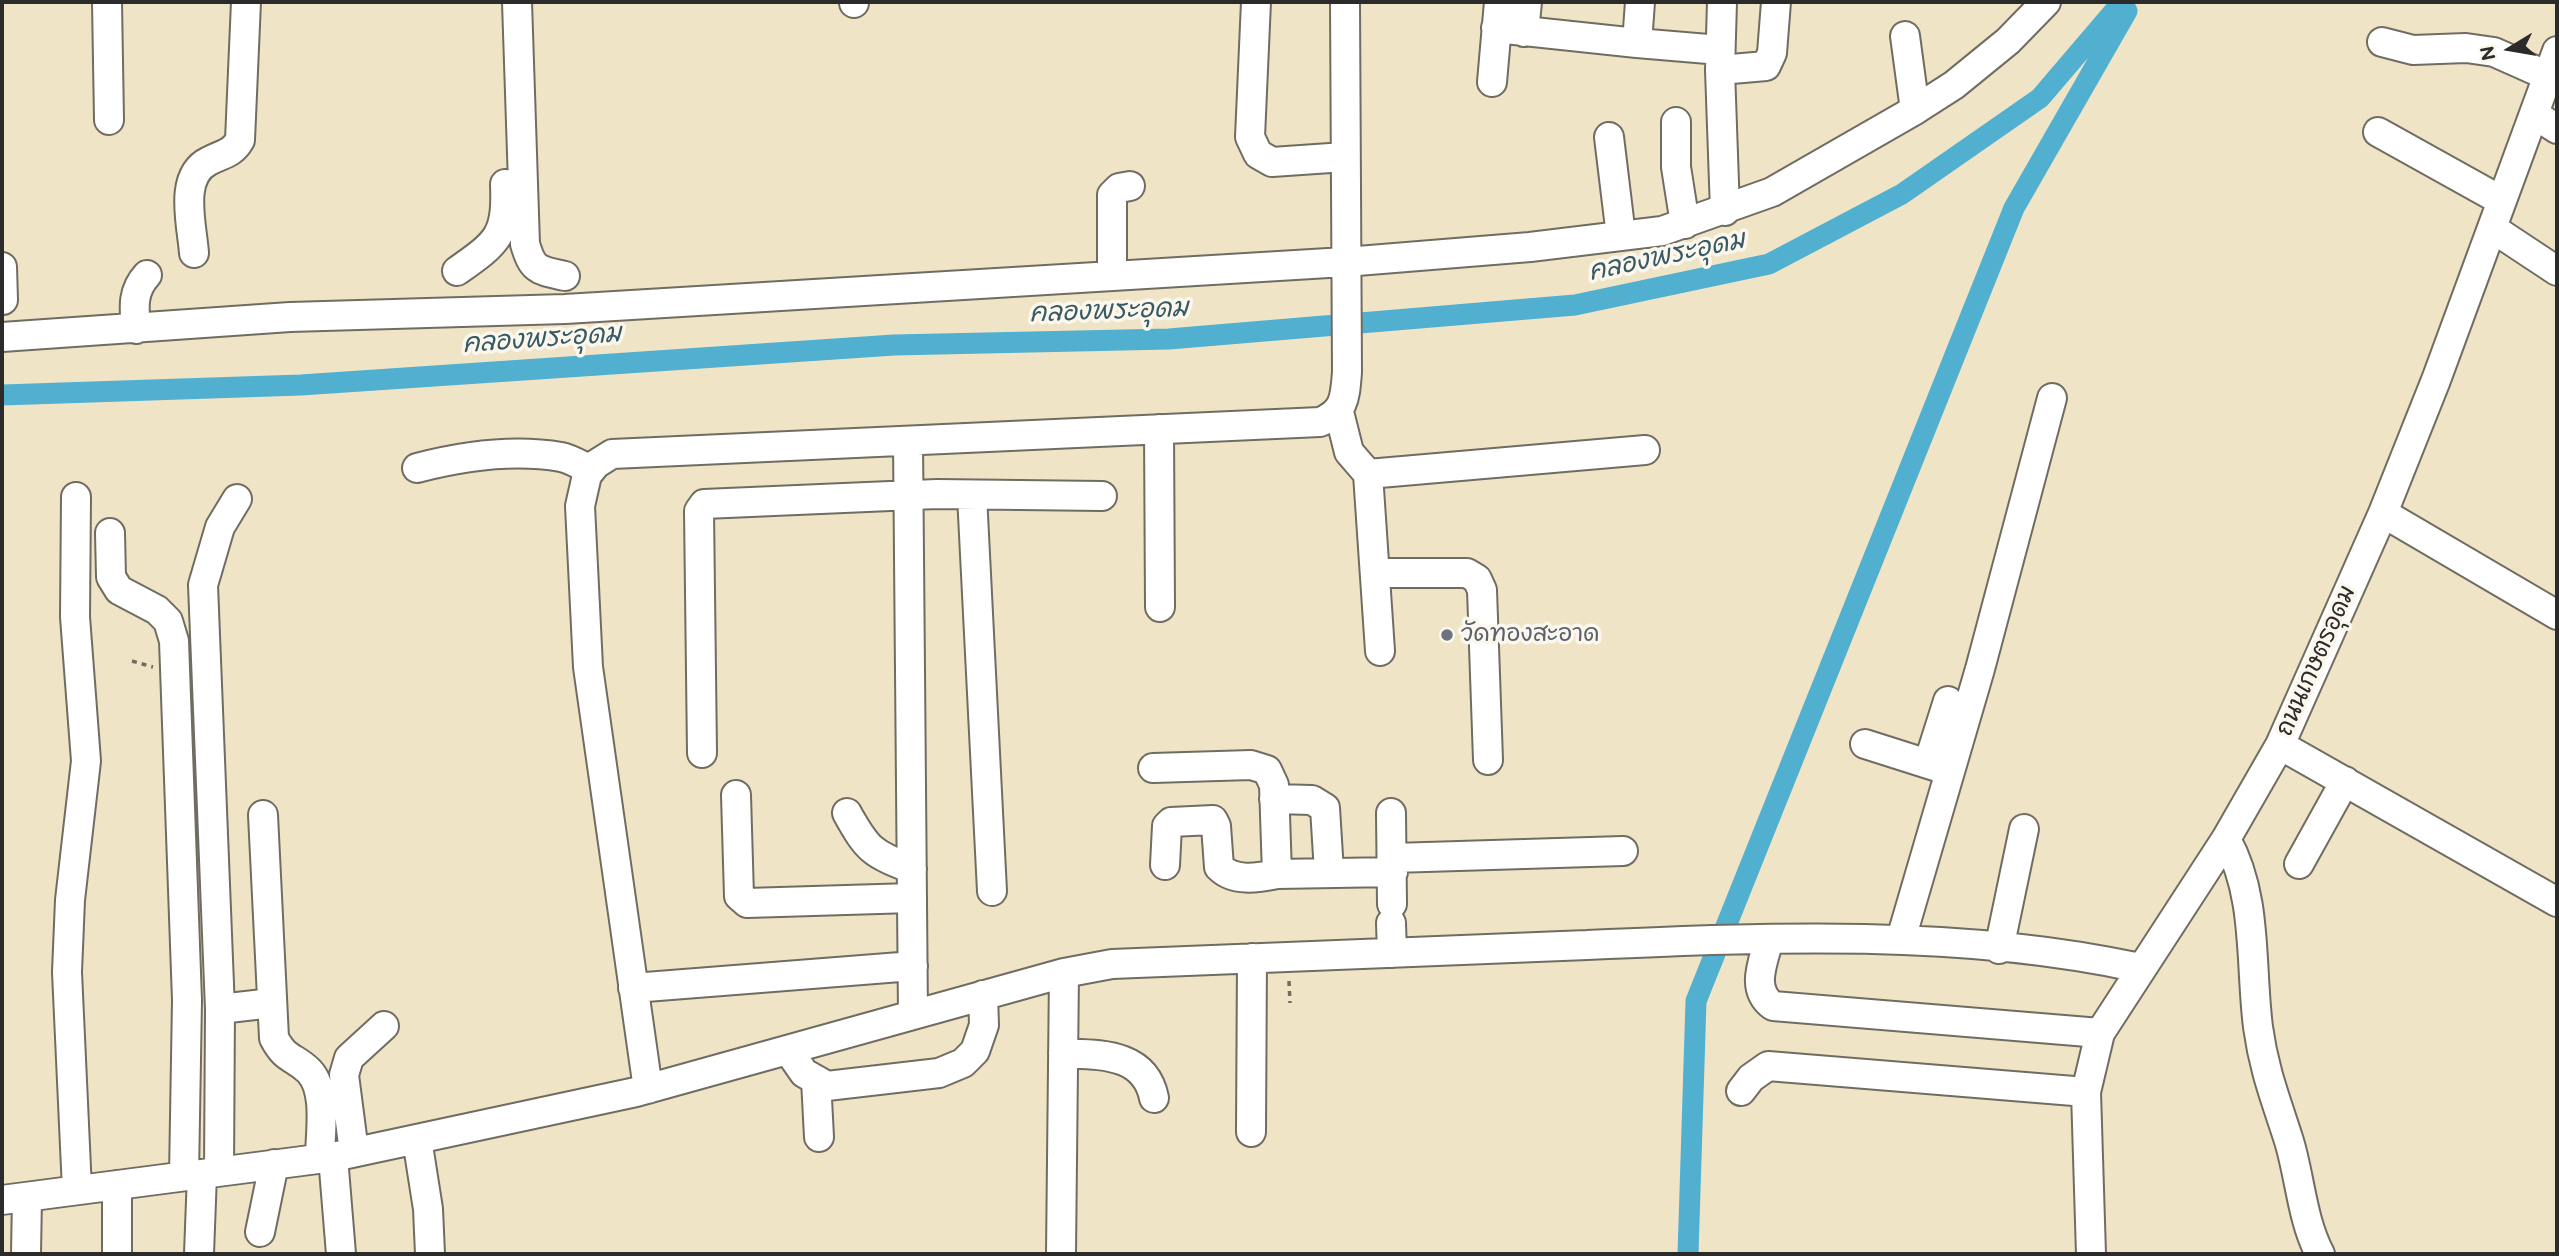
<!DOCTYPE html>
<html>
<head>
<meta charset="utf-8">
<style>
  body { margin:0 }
  #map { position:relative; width:2559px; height:1256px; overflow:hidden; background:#f0e4c7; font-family:"Balsamiq Sans",sans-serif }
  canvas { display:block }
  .frame { position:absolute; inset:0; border:4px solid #2b2b2b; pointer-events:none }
  .north { position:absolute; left:2475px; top:14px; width:70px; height:70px; -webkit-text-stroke:5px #fbf7ec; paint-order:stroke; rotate:259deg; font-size:19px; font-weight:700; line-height:28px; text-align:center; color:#2b2b2b }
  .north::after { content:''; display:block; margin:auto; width:24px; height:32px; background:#2b2b2b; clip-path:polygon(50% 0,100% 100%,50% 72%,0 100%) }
</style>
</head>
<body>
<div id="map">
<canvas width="2559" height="1256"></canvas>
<div class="frame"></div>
<div class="north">N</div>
</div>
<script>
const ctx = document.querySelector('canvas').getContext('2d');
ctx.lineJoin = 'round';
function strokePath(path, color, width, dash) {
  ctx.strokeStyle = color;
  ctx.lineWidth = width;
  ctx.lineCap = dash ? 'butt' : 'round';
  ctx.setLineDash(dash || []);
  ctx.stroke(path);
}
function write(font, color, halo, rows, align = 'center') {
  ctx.font = font + ' "Balsamiq Sans","Playpen Sans Thai",sans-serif';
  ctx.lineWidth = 7;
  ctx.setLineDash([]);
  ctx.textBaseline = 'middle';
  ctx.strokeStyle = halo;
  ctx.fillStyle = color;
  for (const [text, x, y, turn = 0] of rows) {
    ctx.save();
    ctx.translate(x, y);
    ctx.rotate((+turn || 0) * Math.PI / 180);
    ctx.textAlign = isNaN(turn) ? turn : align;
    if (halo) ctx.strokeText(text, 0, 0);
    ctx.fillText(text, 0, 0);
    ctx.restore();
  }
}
strokePath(new Path2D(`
  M2 395 301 385 894 345 1169 339 1575 305 1769 264 1902 194 2040 98 2122 2
  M1688 1254 1696 1001 2014 208 2127 11`), '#51b0d0', 21);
const minor = new Path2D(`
  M107 2 109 120
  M517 2 525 244C533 271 538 270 565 276
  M854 2V3
  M1256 2 1250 137 1258 154 1272 162 1345 157
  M1722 2 1720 70 1725 211
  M1496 28 1637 43 1640 2
  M1524 32 1527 2
  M1905 36 1915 110
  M2382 42 2413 50 2466 48 2494 52 2548 76
  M1637 43 1720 50
  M1720 70 1766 66 1772 53 1776 2
  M1492 82 1499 2
  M2534 114 2557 129
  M1676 122V167L1685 224
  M2378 132 2502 201
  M1609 137 1621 236
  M2492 228 2557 271
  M194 253C192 225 178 176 209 161 222 154 232 154 240 140L246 2
  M2 267 3 300
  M457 271C498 242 507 236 505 184
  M1112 275V195L1119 188 1130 186
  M136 329C134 308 132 291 147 275
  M2 337 290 317 565 309 1345 262 1530 247 1662 231 1772 192 1915 110 1954 85 2008 41 2046 2
  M1339 412 1349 452 1368 474 1645 450
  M1159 429 1160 607
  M908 441 913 1015
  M417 468C463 456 514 449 561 457 571 459 582 466 591 470
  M1368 474 1380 651
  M972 495 992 891
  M76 497 75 617 86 761 70 900 67 972 77 1190
  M2383 513 2557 615
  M110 533 111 577 119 590 157 610 168 621 174 641 187 1000 184 1176
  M1375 573H1467L1477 579 1482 590 1488 760
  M1865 744 1950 771
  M2280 745 2557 902
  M702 753 699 511 704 504 937 494 1102 496
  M1928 764 1948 701
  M1153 768 1251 765 1267 770 1274 785 1277 874 1393 872
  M736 795 739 896 747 903 912 898
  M1274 799 1312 800 1325 808 1329 872
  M847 813C868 851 872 853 912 869
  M1391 813 1392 904
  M263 815 274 1038C286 1061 294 1056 309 1071 328 1091 320 1133 320 1158
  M2226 839C2258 896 2250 964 2258 1027 2264 1071 2276 1100 2289 1141 2300 1177 2302 1220 2320 1254
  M1393 858 1623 851
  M2299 864 2345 781
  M1165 865 1167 826 1171 822 1213 820 1216 826 1219 867C1234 882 1257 878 1277 874
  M1391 923 1392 953
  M1769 939C1763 963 1750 989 1773 1006L2100 1033
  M1901 939 1980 669 2052 398
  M1999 949 2024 829
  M633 988 913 966
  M220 1009 272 1003
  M788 1050 804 1073 827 1086 939 1073 963 1063 975 1051 984 1025 983 995
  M1063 1053C1101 1055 1145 1053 1154 1098
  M816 1080 819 1137
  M648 1089 588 667 580 506 587 475 596 464 612 454 1320 422C1345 412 1345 397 1347 372L1345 2
  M1741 1091 1751 1078 1768 1066 2086 1092
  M1251 1132 1252 958
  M417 1139 428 1209 430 1254
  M354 1152 344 1075 349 1058 384 1026
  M333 1157 341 1254
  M219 1171 220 1009 203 585 220 527 237 499
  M2 1200 333 1157 636 1092 1064 973 1112 964C1271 957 1429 951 1587 945 1768 937 1962 929 2140 968
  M260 1232 274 1164
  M26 1254 27 1197
  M117 1254V1185
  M199 1254 202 1174
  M1061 1254 1064 973
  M2091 1254 2086 1092 2100 1033 2226 839 2280 745 2383 513 2436 380 2557 51`);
strokePath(minor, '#706c62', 32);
strokePath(new Path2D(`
  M132 661 153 667
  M1289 981 1290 1003`), '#706c62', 3.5, [5, 5]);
strokePath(minor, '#fff', 28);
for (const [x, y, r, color] of [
  [1447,635,7,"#6b7280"]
]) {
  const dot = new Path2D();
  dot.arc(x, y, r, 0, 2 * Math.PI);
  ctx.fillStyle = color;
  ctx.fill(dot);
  strokePath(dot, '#fbf7ec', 2.5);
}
write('24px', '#5b616d', '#fbf7ec', [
  ["วัดทองสะอาด",1461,635]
], 'left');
write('24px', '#2b2b2b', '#fbf7ec', [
  ["ถนนเกษตรอุดม",2317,661,-66]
]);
write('italic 26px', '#385a65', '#fbf7ec', [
  ["คลองพระอุดม",1667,257,-12],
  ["คลองพระอุดม",1109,312,-2],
  ["คลองพระอุดม",542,340,-4]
]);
</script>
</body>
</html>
